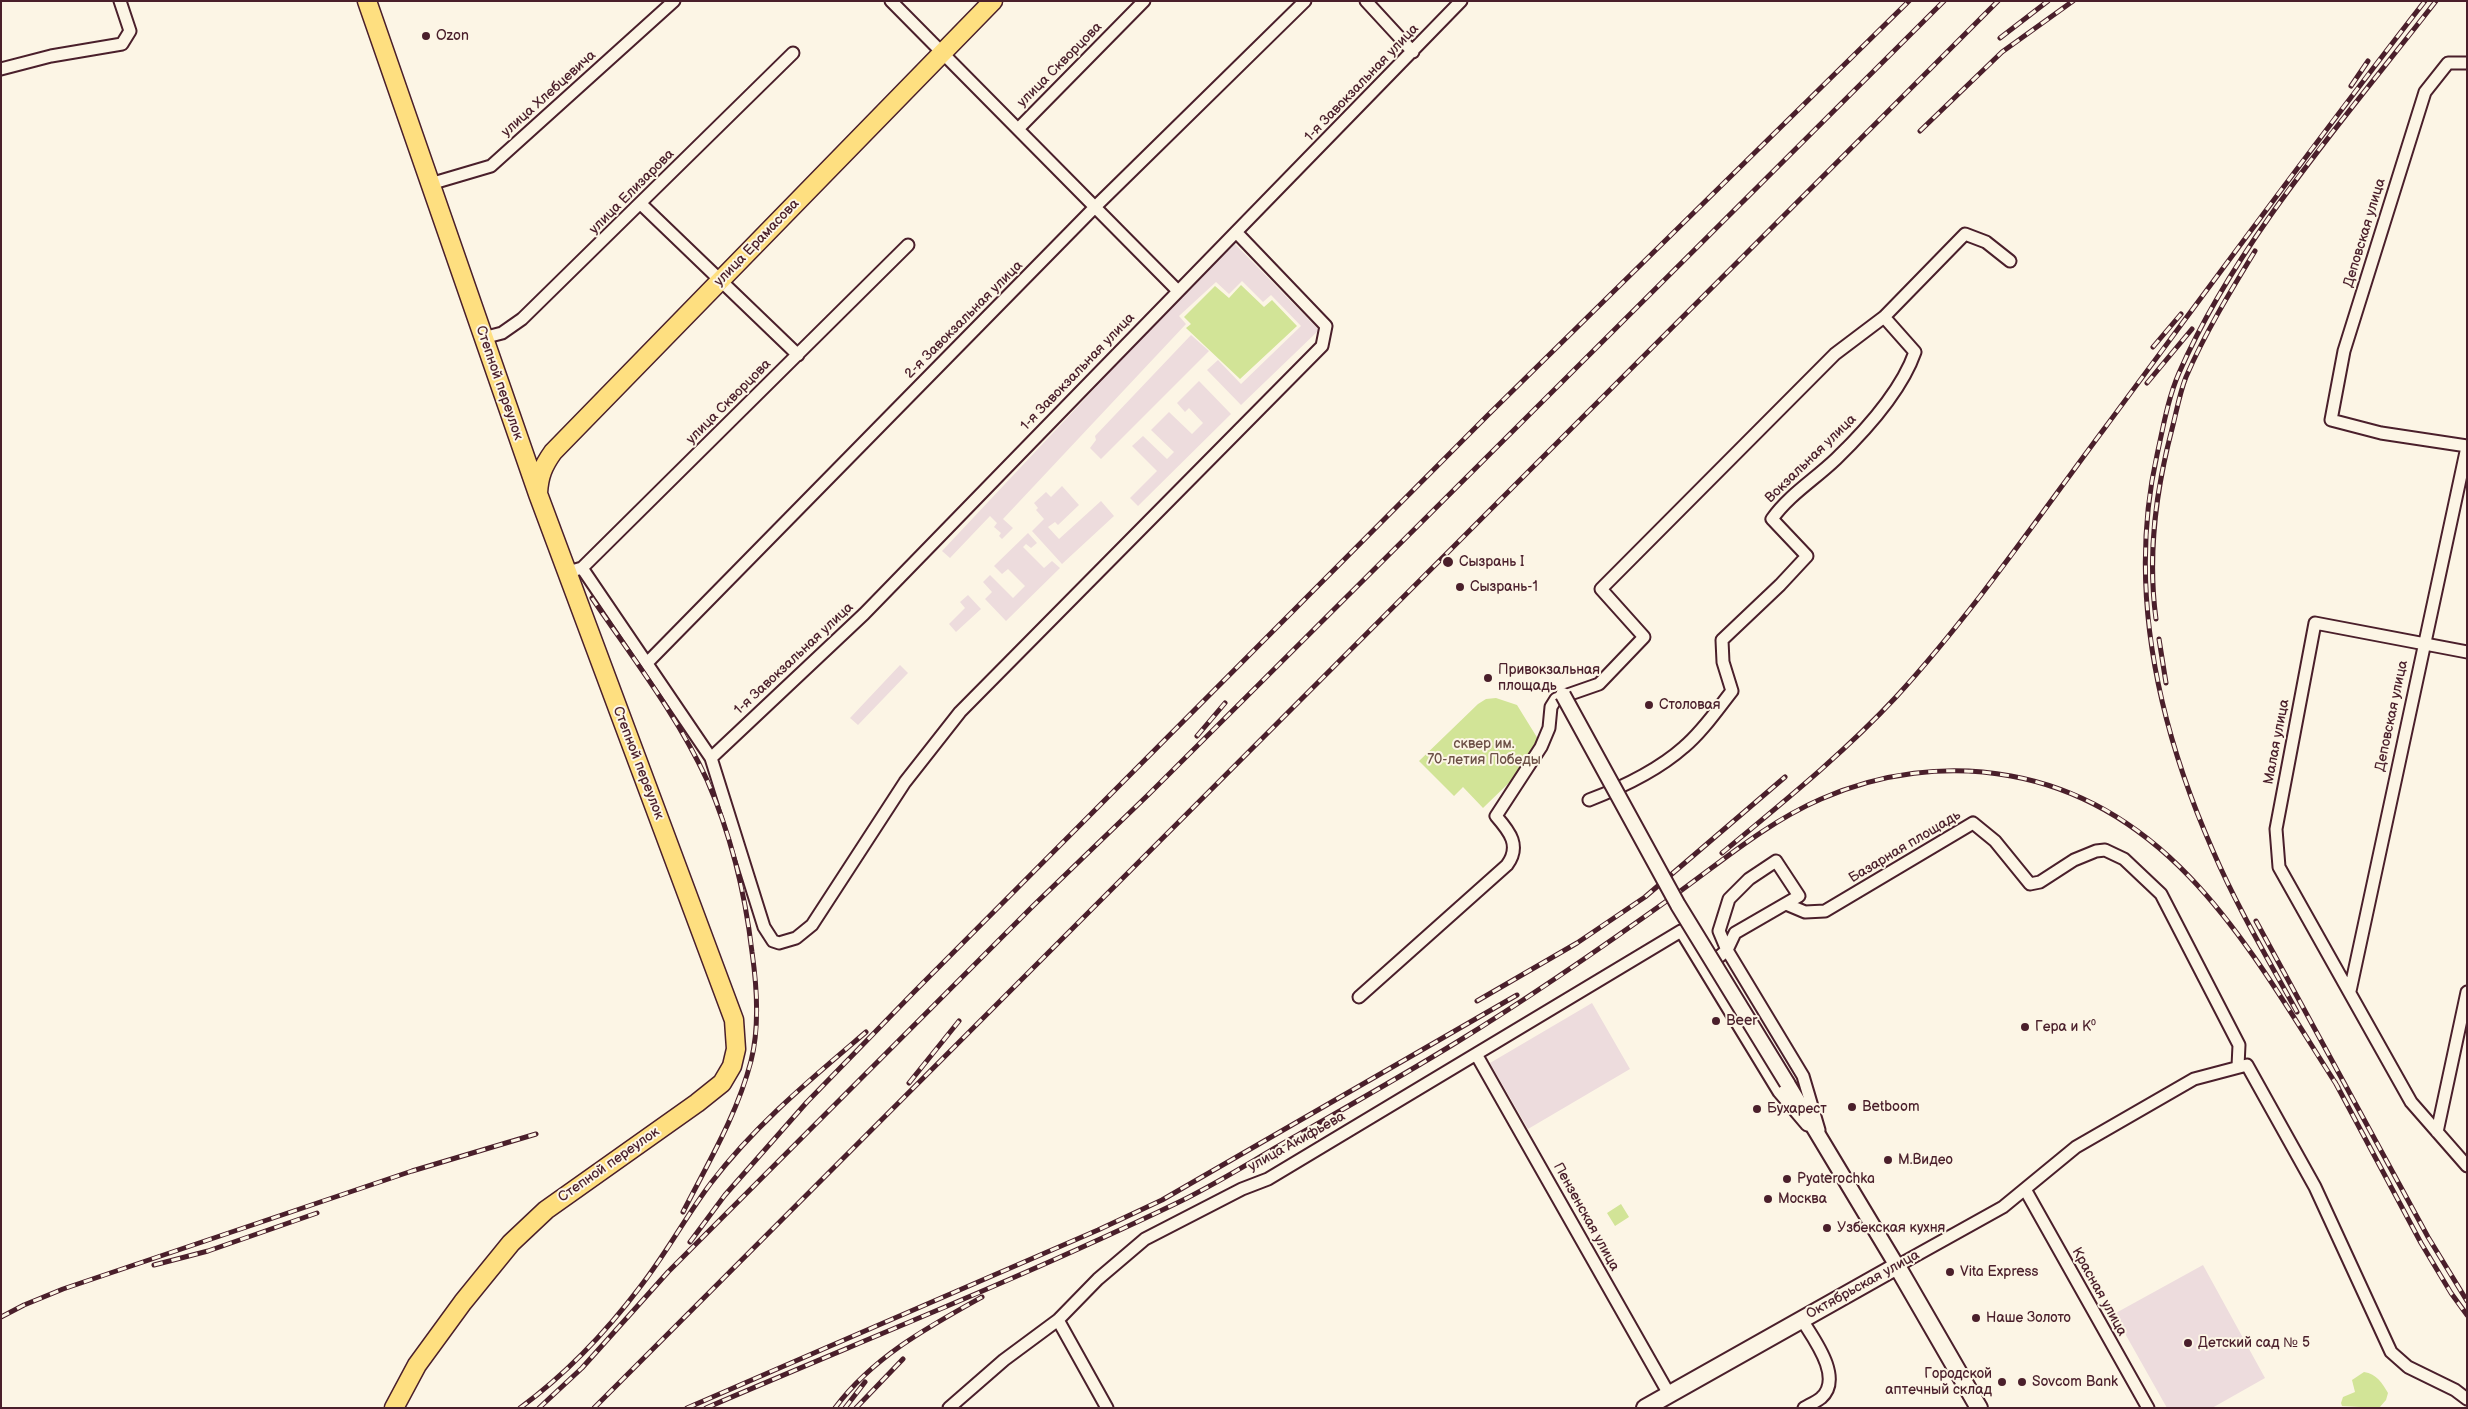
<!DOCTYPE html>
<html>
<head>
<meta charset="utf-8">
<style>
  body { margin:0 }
  #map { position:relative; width:2468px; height:1409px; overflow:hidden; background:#fcf5e5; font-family:"Balsamiq Sans",sans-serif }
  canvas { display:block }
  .frame { position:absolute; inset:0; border:2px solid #4a1f2b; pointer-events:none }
</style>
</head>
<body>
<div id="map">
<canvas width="2468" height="1409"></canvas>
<div class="frame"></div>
</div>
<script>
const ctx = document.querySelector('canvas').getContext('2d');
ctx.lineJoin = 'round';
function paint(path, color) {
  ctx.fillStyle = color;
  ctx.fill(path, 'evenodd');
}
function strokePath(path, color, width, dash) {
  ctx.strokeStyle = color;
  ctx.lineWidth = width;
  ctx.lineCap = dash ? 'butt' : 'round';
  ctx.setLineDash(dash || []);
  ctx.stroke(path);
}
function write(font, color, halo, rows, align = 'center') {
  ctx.font = font + ' "Balsamiq Sans",sans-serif';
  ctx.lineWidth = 4;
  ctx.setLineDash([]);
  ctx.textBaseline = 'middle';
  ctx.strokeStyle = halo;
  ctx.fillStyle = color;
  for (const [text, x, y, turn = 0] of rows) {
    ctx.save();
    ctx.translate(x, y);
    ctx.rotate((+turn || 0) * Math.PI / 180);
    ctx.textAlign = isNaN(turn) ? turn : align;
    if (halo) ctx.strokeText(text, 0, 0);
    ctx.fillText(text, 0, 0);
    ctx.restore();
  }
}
paint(new Path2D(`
  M1235 244 1319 330 1241 405 1207 370 1218 360 1241 384 1301 326 1271 295 1263 302 1242 281 1229 294 1216 282 1179 316 1186 324 1003 519 1013 528 1002 539 999 536 1001 533 994 527 997 523 990 516 950 558 942 551 1174 304Z
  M1191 335 1209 351 1101 459 1090 448 1096 440 1095 436Z
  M1199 381 1231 414 1138 506 1130 498 1157 471 1132 446 1143 436 1167 459 1174 452 1151 430 1169 412 1192 434 1203 423 1189 408 1185 412 1177 403Z
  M1062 486 1079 505 1058 525 1055 522 1048 527 1059 539 1101 501 1114 516 1062 564 1032 531 1044 519 1036 510 1038 508 1034 503 1046 492 1051 497Z
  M1028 533 1037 543 1031 548 1026 544 1023 547 1044 568 1052 561 1060 568 1006 621 985 599 992 592 983 582 990 575 1013 598 1025 586 1008 569 1002 574 994 566Z
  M968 595 981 609 956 632 949 624 965 608 960 602Z
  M900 665 908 673 858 725 850 718Z
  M1592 1003 1630 1069 1528 1129 1490 1063Z
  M2203 1265 2265 1378 2212 1408H2167L2114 1314Z`), '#eddcdd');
paint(new Path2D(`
  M1241 285 1264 307 1272 300 1297 326 1240 379 1186 328 1191 324 1184 317 1215 286 1229 298Z
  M1496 698 1517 705 1538 739 1516 776 1483 808 1463 787 1454 796 1419 761 1478 704 1486 699Z
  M1621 1204 1629 1217 1615 1226 1607 1213Z
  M2364 1372C2377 1374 2382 1383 2388 1393L2386 1400 2379 1408 2342 1406 2341 1403 2343 1397 2355 1392 2352 1380Z`), '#d2e497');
const minor = new Path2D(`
  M891 1 1177 290
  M1366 1 1413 52
  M2467 63H2448L2425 92 2344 351 2331 420 2381 433 2467 446
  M1 69 51 56 122 44 130 31 120 1
  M1018 129 1144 1
  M430 184 491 166 674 1
  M641 204 798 355
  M483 338 502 333 522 319 793 53
  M582 568 711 758 764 927 773 941 779 943 796 938 812 925 905 782 960 712 1322 346 1326 326 1236 232
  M575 570 582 568 908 245
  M2467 652 2315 623 2276 829 2279 867 2411 1102 2467 1166
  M647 663 1095 207 1305 1
  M711 758 864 614 1461 1
  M1589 800C1623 787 1657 771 1684 747 1702 732 1717 710 1732 691L1723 662 1722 640 1780 585 1807 556 1772 519C1789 495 1814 480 1836 459 1866 430 1901 392 1915 352L1884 317
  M1786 904 1805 912 1825 911 1973 823 1995 841 2030 884 2040 882 2074 860 2096 851 2105 850 2124 859 2161 894 2239 1045 2238 1066
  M1707 967 1727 950 1719 931 1729 899 1749 879 1776 861 1799 896 1735 933 1727 950 1803 1076 1819 1130
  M2350 991 2467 447
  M1359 997 1507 865C1521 846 1510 832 1496 816L1541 747 1549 728 1551 707 1556 699 1599 684 1644 637 1601 589 1835 354 1884 317 1965 234 1986 242 2010 261
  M1476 1054 1669 1394
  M2437 1132 2467 992
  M2026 1191 2148 1408
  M1897 1266 2003 1207 2076 1147 2194 1079 2247 1065 2315 1187 2391 1352 2408 1367 2455 1390 2467 1399
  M1058 1320 1107 1408
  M1802 1320C1813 1338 1844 1378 1821 1398 1816 1402 1809 1405 1804 1408
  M949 1408 1004 1360 1058 1320 1098 1279 1145 1239 1242 1189 1268 1179 1681 931 1779 1092 1807 1125`);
const tertiary = new Path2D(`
  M1787 1083 1897 1266`);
const secondary = new Path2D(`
  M1645 1408 1897 1266 1979 1408`);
const primary = new Path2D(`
  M367 1 538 494 734 1020 736 1049 732 1066 722 1083 697 1103 546 1210 511 1243 463 1302 417 1365 394 1408
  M538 493C539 476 543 466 553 452L993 1`);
strokePath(minor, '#4a1f2b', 15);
strokePath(tertiary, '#4a1f2b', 18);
strokePath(secondary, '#4a1f2b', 20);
strokePath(primary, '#4a1f2b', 21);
strokePath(minor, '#fcf5e5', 11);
strokePath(tertiary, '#fcf5e5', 14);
strokePath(secondary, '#fcf5e5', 16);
strokePath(primary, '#fedf80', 18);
const rail = new Path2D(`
  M2000 38 2048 1
  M2351 86 2368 61
  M1920 131 2002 52 2073 1
  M2153 347 2181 314
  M2147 383 2192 329
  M592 598C632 657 677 715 707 780 731 835 745 892 752 952 757 987 760 1026 751 1061 737 1115 708 1163 683 1212
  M2156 619C2147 553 2156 489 2173 425 2177 409 2180 392 2186 377 2205 333 2230 292 2255 251
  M2159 639 2166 683
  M1197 736 1225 703
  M1722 853C1782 803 1843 754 1896 697 1972 614 2037 519 2104 429 2210 286 2315 142 2425 1
  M2256 921 2428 1237 2467 1301
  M1477 1001 1577 943 1645 897 1785 777
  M2297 1012C2268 959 2237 907 2213 851 2159 728 2127 589 2157 455 2163 428 2168 398 2179 373 2237 240 2347 116 2436 1
  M2335 1082 2421 1243 2451 1293 2467 1315
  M909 1083 959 1021
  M690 1242 725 1195 807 1102 914 992 1487 416 1909 1
  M154 1265 208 1251 317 1213
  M1 1317 24 1305 63 1289 412 1171 536 1134
  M520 1408C566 1374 606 1332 640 1287 666 1254 686 1216 711 1183 755 1125 811 1079 866 1032
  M539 1408 582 1368 668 1272 1034 905 1149 794 1944 1
  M594 1408 1998 1
  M687 1408 1098 1230 1162 1200 1517 995
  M706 1408C864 1340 1024 1277 1179 1202 1216 1184 1252 1161 1289 1140 1345 1108 1402 1076 1457 1042 1532 996 1604 946 1675 895 1722 861 1768 822 1821 799 1880 773 1947 764 2011 776 2177 806 2255 958 2338 1087
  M835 1408C873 1357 928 1327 982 1297
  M845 1408 865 1382
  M856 1408 903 1359`);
strokePath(rail, '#4a1f2b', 5);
strokePath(rail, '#fcf5e5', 3, [9]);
const tertiaryBridge = new Path2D(`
  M1563 695 1678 905 1787 1083`);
strokePath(tertiaryBridge, '#4a1f2b', 18, []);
strokePath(tertiaryBridge, '#fcf5e5', 14);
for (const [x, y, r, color] of [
  [426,36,5,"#4a1f2b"],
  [1448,562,6,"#4a1f2b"],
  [1460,587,5,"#4a1f2b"],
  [1488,678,5,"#4a1f2b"],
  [1649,705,5,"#4a1f2b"],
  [1716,1021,5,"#4a1f2b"],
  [2025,1027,5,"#4a1f2b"],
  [1852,1107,5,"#4a1f2b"],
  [1757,1109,5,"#4a1f2b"],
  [1888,1160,5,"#4a1f2b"],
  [1787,1179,5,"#4a1f2b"],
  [1768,1199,5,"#4a1f2b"],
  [1827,1228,5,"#4a1f2b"],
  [1950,1272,5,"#4a1f2b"],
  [1976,1318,5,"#4a1f2b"],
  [2188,1343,5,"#4a1f2b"],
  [2002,1382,5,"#4a1f2b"],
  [2022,1382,5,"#4a1f2b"]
]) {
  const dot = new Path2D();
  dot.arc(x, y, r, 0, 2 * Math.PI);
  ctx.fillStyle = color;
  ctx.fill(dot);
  strokePath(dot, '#fcf5e5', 2);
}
write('14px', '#4a1f2b', '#fcf5e5', [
  ["Ozon",436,36],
  ["Сызрань I",1459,562],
  ["Сызрань-1",1470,587],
  ["Привокзальная",1498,670],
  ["площадь",1498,686],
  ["Столовая",1659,705],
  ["Beer",1726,1021],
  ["Гера и К⁰",2035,1027],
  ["Betboom",1862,1107],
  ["Бухарест",1767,1109],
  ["М.Видео",1898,1160],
  ["Pyaterochka",1797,1179],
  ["Москва",1778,1199],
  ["Узбекская кухня",1837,1228],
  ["Vita Express",1960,1272],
  ["Наше Золото",1986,1318],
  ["Детский сад № 5",2198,1343],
  ["Городской",1992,1374,"right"],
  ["аптечный склад",1992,1390,"right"],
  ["Sovcom Bank",2032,1382]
], 'left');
write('14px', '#4a1f2b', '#fcf5e5', [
  ["улица Скворцова",1060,65,-45],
  ["1-я Завокзальная улица",1362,83,-46],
  ["улица Хлебцевича",549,94,-42],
  ["улица Елизарова",632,192,-45],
  ["Деповская улица",2365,233,-73],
  ["улица Ерамасова",757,243,-46],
  ["2-я Завокзальная улица",964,320,-45],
  ["1-я Завокзальная улица",1078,372,-46],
  ["Степной переулок",499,383,71],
  ["улица Скворцова",729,402,-45],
  ["Вокзальная улица",1811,459,-44],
  ["1-я Завокзальная улица",794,659,-43],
  ["Деповская улица",2392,716,-78],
  ["Малая улица",2277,742,-79],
  ["Степной переулок",638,763,69],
  ["Базарная площадь",1905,847,-31],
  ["улица Акифьева",1297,1142,-29],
  ["Степной переулок",609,1165,-35],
  ["Пензенская улица",1586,1217,61],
  ["Октябрьская улица",1863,1285,-29],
  ["Красная улица",2099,1292,61]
]);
write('14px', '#6c5046', '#fcf5e5', [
  ["сквер им.",1484,744],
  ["70-летия Победы",1484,760]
]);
</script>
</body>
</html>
